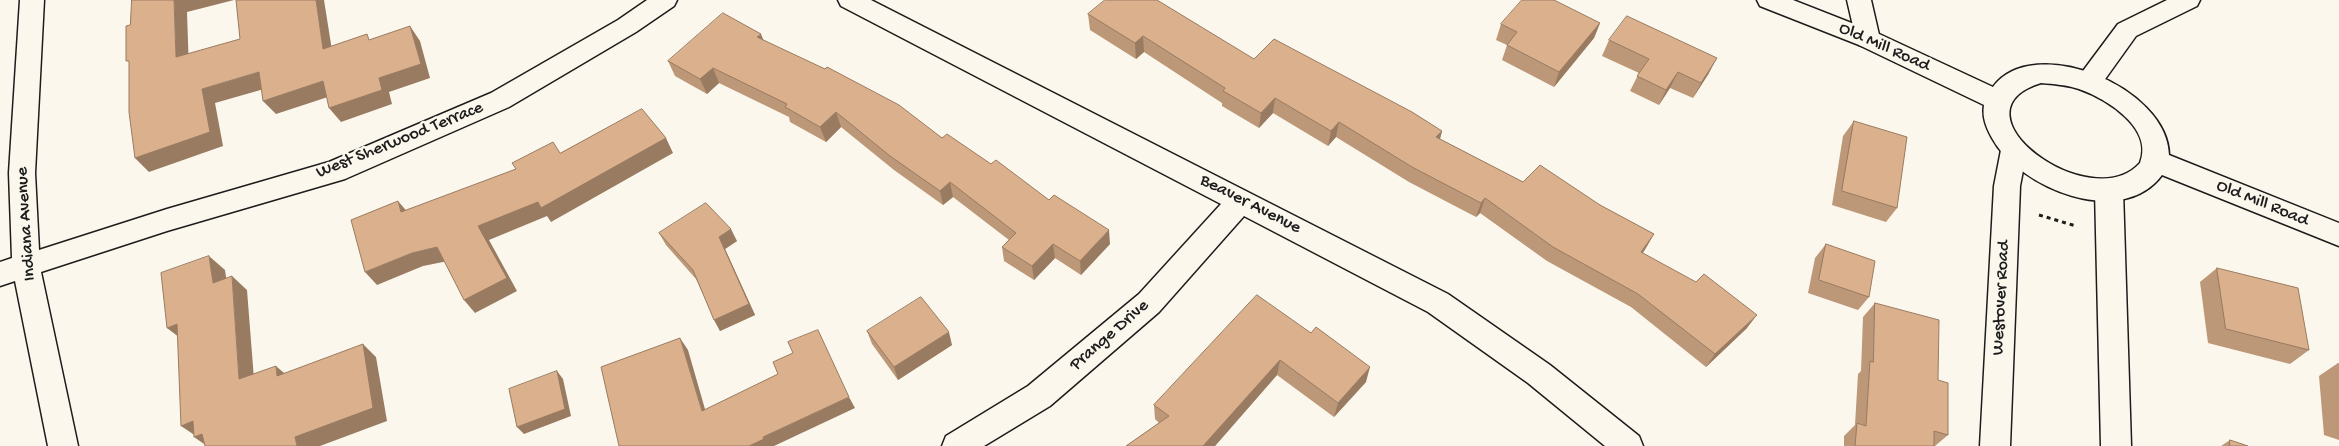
<!DOCTYPE html>
<html>
<head>
<meta charset="utf-8">
<style>
  body { margin:0 }
  canvas { display:block; background:#fbf7ec }
</style>
</head>
<body>
<canvas width="2339" height="446"></canvas>
<script>
const ctx = document.querySelector('canvas').getContext('2d');
ctx.lineJoin = 'round';
function strokePath(path, color, width, dash) {
  ctx.strokeStyle = color;
  ctx.lineWidth = width;
  ctx.lineCap = dash ? 'butt' : 'round';
  ctx.setLineDash(dash || []);
  ctx.stroke(path);
}
function paint(path, color) {
  ctx.fillStyle = color;
  ctx.fill(path, 'evenodd');
}
function write(font, color, halo, rows, align = 'center') {
  ctx.font = font + ' "Gochi Hand",sans-serif';
  ctx.lineWidth = 5;
  ctx.setLineDash([]);
  ctx.textBaseline = 'middle';
  ctx.strokeStyle = halo;
  ctx.fillStyle = color;
  for (const [text, x, y, turn = 0] of rows) {
    ctx.save();
    ctx.translate(x, y);
    ctx.rotate((+turn || 0) * Math.PI / 180);
    ctx.textAlign = isNaN(turn) ? turn : align;
    if (halo) ctx.strokeText(text, 0, 0);
    ctx.fillText(text, 0, 0);
    ctx.restore();
  }
}
const minor = new Path2D(`
  M20 0H44L35 173 39 250 167 209 329 162 491 93 618 20 647 0H677L674 6 636 32 509 107 345 179 167 231 41 272 78 446H48L15 281 0 286V262L12 258 9 173Z
  M838 0H871L1448 294 1550 365 1639 436 1643 446H1605L1528 383 1428 312 1244 216 1159 312 1050 406 984 446H942L946 436 1028 386 1139 294 1221 204 841 6Z
  M1847 0H1871L1880 39 1877 45 1868 48 1859 45 1856 39Z
  M2167 0H2200L2197 6 2136 36 2098 89 2089 92 2080 89 2076 82 2080 75 2118 24Z
  M2014 140 2023 143 2027 150 2020 186 2010 446H1980L1994 186 2001 150 2005 143Z
  M2109 179 2119 182 2123 190 2131 446H2101L2095 190 2099 182Z`);
const secondary = new Path2D(`
  M1757 0H1793L1877 33 1993 87C2033 32 2168 87 2169 155L2339 223V246L2162 175C2121 230 2019 188 1992 138 1986 127 1982 117 1984 105L1859 45 1760 6ZM2041 83C2054 84 2067 85 2079 89 2107 99 2154 128 2140 163 2091 218 1946 112 2041 83Z`);
strokePath(minor, '#1c1c1c', 3);
strokePath(secondary, '#1c1c1c', 3);
strokePath(new Path2D(`
  M2039 215 2076 226`), '#1c1c1c', 3, [4, 4]);
paint(minor, '#fbf7ec');
paint(secondary, '#fbf7ec');
paint(new Path2D(`
  M1088 14 1254 59 1442 131 1440 139 1523 182 1600 205 1654 234 1642 253 1747 328 1706 367 1631 307 1547 261 1480 213 1476 217 1409 182 1336 137 1328 146 1273 113 1259 128 1222 106V103L1144 52 1136 59 1090 30Z
  M1600 23 1594 38 1554 87 1502 60 1507 45 1496 40 1501 24Z
  M763 40 991 164 1049 200 1110 244 1081 275 1055 258 1034 280 1004 261 1002 247 1009 240 953 197 943 205 894 170 841 127 826 142 790 122 789 117 719 83 707 94 675 76 668 61Z
  M1609 40 1709 73 1693 98 1670 88 1659 105 1630 91 1639 73 1602 56Z
  M1854 121 1897 208 1886 222 1832 205 1843 136Z
  M659 233 737 241 725 249 755 315 720 331 696 279 666 245Z
  M1826 244 1869 297 1858 310 1808 293 1815 258Z
  M2217 268 2309 350 2290 364 2208 343 2200 282Z
  M1257 295 1366 382 1334 417 1277 375 1215 446H1126L1159 423 1155 419 1154 405Z
  M1875 303 1938 380 1948 435 1935 446H1844V436L1855 425 1858 374 1861 371 1863 317Z
  M867 331 952 345 898 380 872 344Z
  M2338 363H2339V440L2324 435 2319 376Z
  M2230 440 2248 446H2221Z`), '#bc9778');
paint(new Path2D(`
  M174 0H234L187 12 189 72 176 57Z
  M316 0H324L334 63 323 49Z
  M1600 23 1594 38 1554 87 1559 72Z
  M410 26 420 41 430 78 389 92 392 104 341 122 329 108 379 78Z
  M761 34 767 49 757 37Z
  M1143 36 1144 52 1136 59 1135 43Z
  M1717 58 1709 73 1693 98 1701 83Z
  M713 68 719 83 707 94 700 79Z
  M259 72 271 87 215 103 223 146 149 172 135 158 202 89Z
  M1678 72 1670 88 1659 105 1666 90Z
  M323 81 334 95 276 114 263 101Z
  M1275 98 1273 113 1259 128 1261 113Z
  M836 112 841 127 826 142 820 127Z
  M1339 122 1336 137 1328 146 1331 131Z
  M1442 131 1438 146 1436 137Z
  M666 138 673 153 551 222 547 216 489 240 517 291 475 313 464 300 478 226Z
  M950 182 953 197 943 205 940 191Z
  M1485 198 1480 213 1476 217 1481 203Z
  M398 201 410 215 401 212Z
  M731 229 737 241 725 249 755 315 720 331 714 320 719 237Z
  M1109 230 1110 244 1081 275 1080 261Z
  M1654 234 1646 248 1634 267 1641 252Z
  M1053 244 1055 258 1034 280 1032 266Z
  M437 247 448 261 423 266 377 285 365 272 412 253Z
  M209 256 225 270 229 297 213 283Z
  M232 276 247 290 255 392 239 379Z
  M1757 315 1747 328 1706 367 1715 354Z
  M177 324 184 341 167 328Z
  M949 332 952 345 898 380 894 367Z
  M680 338 688 350 709 423 702 411Z
  M363 344 376 357 387 421 320 446H297L295 437Z
  M1280 360 1277 375 1215 446H1203Z
  M276 366 291 379 277 376Z
  M1370 367 1366 382 1334 417 1338 403Z
  M557 371 563 379 571 416 524 434 517 427Z
  M849 397 855 408 774 446H749L763 437Z
  M193 421 205 436 207 446 194 437 196 436 181 426Z`), '#997b62');
const building = new Path2D(`
  M132 0H174L176 57 240 39 236 0H316L323 49 367 34 369 40 410 26 421 64 379 78 382 90 329 108 323 81 263 101 259 72 202 89 210 132 135 158 129 112V61H126V26L130 25Z
  M1105 0H1157L1254 59 1274 39 1412 112 1442 131 1436 137 1523 182 1540 165 1600 205 1654 234 1641 252 1696 282 1704 274 1757 315 1715 354 1638 294 1553 247 1485 198 1481 203 1412 167 1339 122 1331 131 1275 98 1261 113 1223 91 1225 88 1143 36 1135 43 1088 14Z
  M1522 0H1554L1600 23 1559 72 1507 45 1517 32 1501 24Z
  M723 13 761 34 757 37 825 69 827 67 899 105 942 138 947 134 991 164 996 160 1049 200 1054 195 1109 230 1080 261 1053 244 1032 266 1002 247 1016 233 950 182 940 191 890 156 836 112 820 127 785 107 787 104 713 68 700 79 668 61Z
  M1627 16 1717 58 1701 83 1678 72 1666 90 1637 76 1649 59 1609 40Z
  M642 109 666 138 541 208 538 202 478 226 507 278 464 300 437 247 412 253 365 272 351 220 398 201 401 212 516 169 512 163 553 142 560 153Z
  M1854 121 1907 137 1897 208 1842 191Z
  M706 203 731 229 719 237 749 304 714 320 693 270 659 233Z
  M1826 244 1875 261 1869 297 1819 280Z
  M209 256 213 283 232 276 239 379 276 366 277 376 363 344 373 408 295 437 297 446H205L202 434 194 437 193 421 181 426 177 324 167 328 161 273Z
  M2217 268 2298 288 2309 350 2226 329Z
  M1257 295 1311 333 1316 327 1370 367 1338 403 1280 360 1203 446H1126L1169 416 1154 405Z
  M921 297 949 332 894 367 867 331Z
  M1875 303 1939 320 1938 380 1948 383V435L1934 431V446H1855L1857 423 1866 426 1870 361 1873 362Z
  M818 330 849 397 763 437 764 439 749 446H619L601 367 680 338 702 411 778 374 773 362 793 353 788 342Z
  M557 371 565 409 517 427 509 389Z
  M2230 440 2248 446H2230Z`);
paint(building, '#dbb08c');
strokePath(building, '#997b62', 1);
write('18px', '#1c1c1c', '#fbf7ec', [
  ["Old Mill Road",1884,48,24],
  ["West Sherwood Terrace",400,141,-22],
  ["Old Mill Road",2262,204,22],
  ["Beaver Avenue",1250,205,27],
  ["Indiana Avenue",27,224,-94],
  ["Westover Road",2002,298,-87],
  ["Prange Drive",1110,336,-41]
]);
</script>
</body>
</html>
